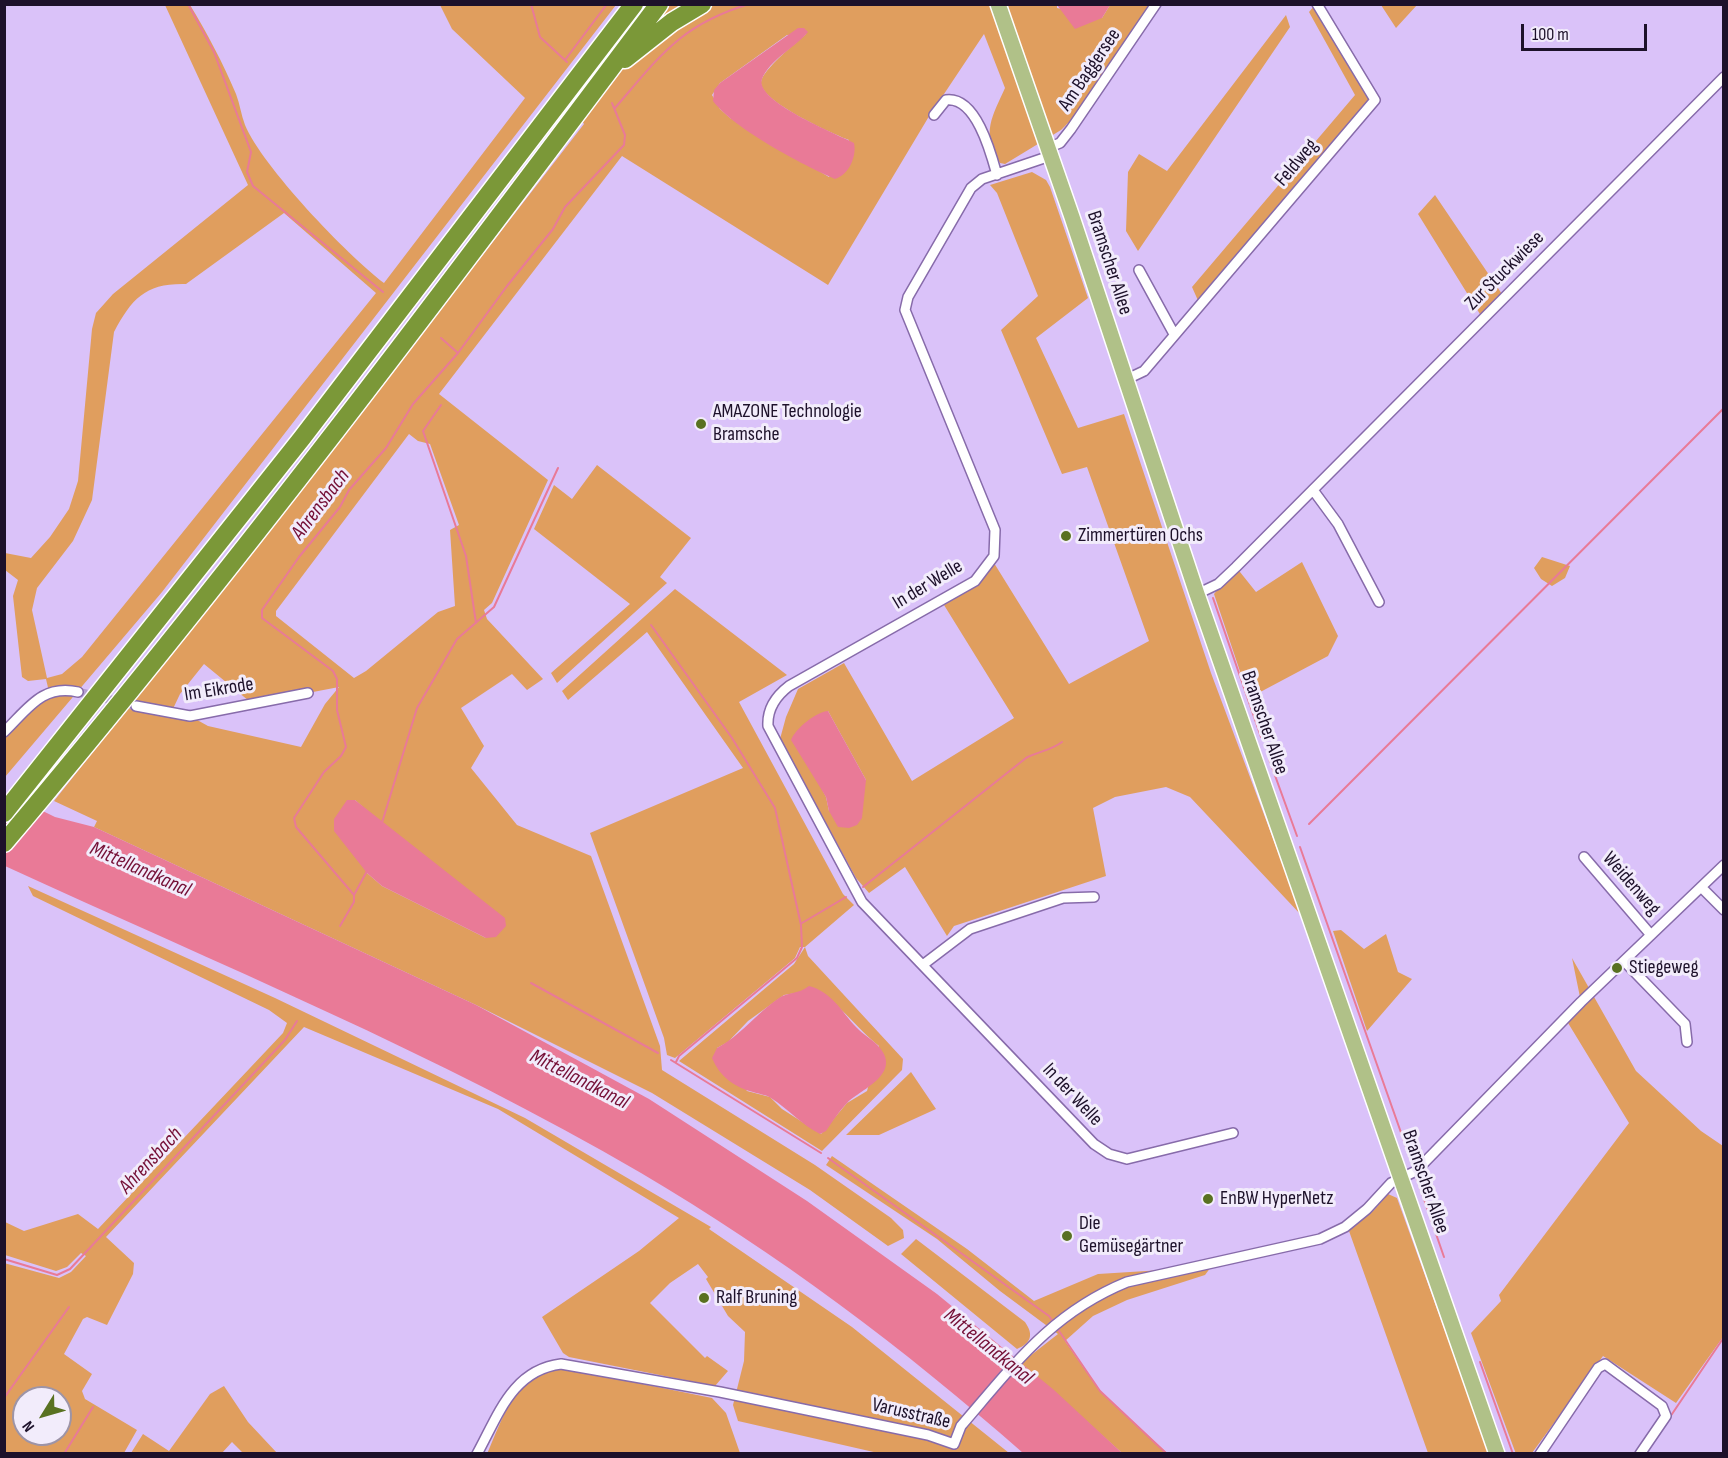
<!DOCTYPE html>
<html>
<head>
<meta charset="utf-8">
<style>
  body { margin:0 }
  #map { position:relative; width:1728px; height:1458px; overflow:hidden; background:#dac2f9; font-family:"Sofia Sans Condensed",sans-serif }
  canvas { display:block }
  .frame { position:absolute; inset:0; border:6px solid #1d112a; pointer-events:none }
  .north { position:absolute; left:12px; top:1386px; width:60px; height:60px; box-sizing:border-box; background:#f2ecfb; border:2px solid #9d94a7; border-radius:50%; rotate:233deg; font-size:16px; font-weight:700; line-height:24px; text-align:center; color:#1d112a }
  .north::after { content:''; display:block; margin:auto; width:21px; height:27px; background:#597121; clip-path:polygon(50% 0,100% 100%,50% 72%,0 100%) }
  .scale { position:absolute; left:1521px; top:24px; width:126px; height:27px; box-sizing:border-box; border:3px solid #1d112a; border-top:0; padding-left:8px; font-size:18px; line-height:21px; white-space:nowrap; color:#1d112a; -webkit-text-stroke:4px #f2ecfb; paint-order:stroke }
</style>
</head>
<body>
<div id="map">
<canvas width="1728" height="1458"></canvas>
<div class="frame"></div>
<div class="north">N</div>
<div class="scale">100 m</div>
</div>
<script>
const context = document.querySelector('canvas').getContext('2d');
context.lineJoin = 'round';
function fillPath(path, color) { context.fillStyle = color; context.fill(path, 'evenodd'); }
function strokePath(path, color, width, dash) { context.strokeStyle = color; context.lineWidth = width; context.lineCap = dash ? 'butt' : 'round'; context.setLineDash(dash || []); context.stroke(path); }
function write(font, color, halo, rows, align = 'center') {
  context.font = font + ' "Sofia Sans Condensed",sans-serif'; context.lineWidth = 6; context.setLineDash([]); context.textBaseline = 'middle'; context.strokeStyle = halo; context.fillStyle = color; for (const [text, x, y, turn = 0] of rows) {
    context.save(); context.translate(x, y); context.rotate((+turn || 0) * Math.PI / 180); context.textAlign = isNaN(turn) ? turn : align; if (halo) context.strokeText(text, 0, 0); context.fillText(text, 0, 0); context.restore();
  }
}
fillPath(new Path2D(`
  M165,5H190C207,33 223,63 236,94C240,104 241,115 245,125C262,166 347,255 384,283L525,98L452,29L440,5H616L162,592L5,777V737L49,692L46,679L28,681L22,677L13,596L18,580L5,570V553L31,558L50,537L69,509L78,481L92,329L96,313L113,294L248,185ZM284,213L376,293L82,657L62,674L47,678L32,610L37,588L73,541L92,500L114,332C132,298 146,283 186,284Z
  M663,5H1057V8L1102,18L1110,5H1156L1073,118L1061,130L1005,164L1000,163C980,134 993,115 1005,88L984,34L928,118L828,285L622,156L439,394L548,480L492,603L484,610L487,619L543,679L527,690L512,674L461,708L484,746L471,768L517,825L591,856L660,1046L662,1070L815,1165L891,1218L903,1230L904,1238L888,1246L810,1190L652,1093L476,1005L94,827L97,821L54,801L307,482L584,124L577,113ZM806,34C796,43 763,69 761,82C759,101 833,134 849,140L829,177L730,118L720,109L712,95L720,83L787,35ZM409,434L418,441L430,444L459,525L450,530L455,606L438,612L366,671L354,678L276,616V611ZM204,664L249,701L311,688L313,692L339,687L325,704L301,747L208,726L190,716L171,713L180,694ZM355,800L381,823L486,938L382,886L367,873Z
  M1315,5L1375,100L1200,305L1192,287L1355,95L1309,12Z
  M1381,5H1417L1396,28Z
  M1286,15L1290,27L1138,251L1126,231L1128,172L1139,154L1167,171Z
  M1032,172L1046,180L1050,187L1088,298L1036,338L1078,428L1124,414L1211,673L1302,916L1190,797L1166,787L1115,797L1093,808L1106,876L954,926L947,936L905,867L869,893L856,878L780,739L786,717L798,689L844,663L912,781L1014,718L944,605L979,583L994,563L1069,684L1149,641L1087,467L1062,474L1001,330L1038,296L997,193L990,185ZM828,711L866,780L829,811L826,797L816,777Z
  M1435,195L1504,297L1483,319L1418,214Z
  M597,465L691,538L660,577L667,583L557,683L551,673L630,604L534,529L554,485L572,499Z
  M1542,557L1570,566L1565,578L1552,586L1541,579L1534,568Z
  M1302,562L1338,636L1328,656L1249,698L1214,594L1236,567L1256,592Z
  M675,589L787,675L739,702L843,894L854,905L805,947L808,956L903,1059L902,1070L822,1151L679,1061L794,964L805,947H800L795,958L675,1058L667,1055L664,1038L590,833L743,768L647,632L568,700L562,691ZM809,987C829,991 860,1032 879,1046L867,1091L847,1103L821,1134L782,1109L770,1097L747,1091L717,1048L728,1042L748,1021L784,995L802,992Z
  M28,886L275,998L525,1118L711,1227L709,1229L852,1327L1009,1453H878L738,1421L733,1405L744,1361L745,1332L728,1316L706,1279L708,1277L698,1264L670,1283L650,1303L705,1358L707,1356L728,1371L715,1386L569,1357L563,1353L542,1317L639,1251L679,1218L498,1109L304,1027L106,1237L134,1263L133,1274L107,1325L87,1317L83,1319L64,1354L92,1374L82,1391L85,1399L137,1430L124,1453H5L4,1263L59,1278L71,1272L86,1256L81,1253L67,1267L56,1271L5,1255V1222L24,1231L78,1214L98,1229L283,1033L287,1023L269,1010L33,896ZM24,1398H60V1434H24Z
  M1341,930L1364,949L1386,934L1398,972L1412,979L1367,1031L1333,931Z
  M1572,958L1636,1071L1701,1131L1723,1146V1337L1676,1403L1603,1356L1532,1453L1516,1454L1471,1333L1501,1301L1499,1295L1629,1123L1565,1018L1581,1002Z
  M911,1072L936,1109L879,1135H846Z
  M832,1156L967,1249L1034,1301L1098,1274L1211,1267L1205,1275L1127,1300L1093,1316L1065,1341L1100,1391L1167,1453H1122L1021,1363L1058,1334L1000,1291L937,1239L826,1165Z
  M1388,1194L1397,1198L1489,1453H1428L1349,1231L1374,1210Z
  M916,1239L1025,1322C1034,1335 1031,1343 1017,1349L901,1254Z
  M559,1367L712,1398L726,1413L740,1453L487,1454C504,1415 513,1379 559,1367Z
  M224,1386L248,1422L277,1453H243L232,1442L222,1453H131L143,1434L169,1451L210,1394Z`), '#e09e5e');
fillPath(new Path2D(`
  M1057,5V4L1110,5L1102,18L1075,29Z
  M798,28H804L808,32C796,47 769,60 762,79C754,101 837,134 854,143C857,156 849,175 835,179C803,165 734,129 713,101L714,90L720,83Z
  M828,711L866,780L862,818L857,825L849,828L838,827L829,811L826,797L791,740C796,728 816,712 828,711Z
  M4,792L55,817L94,827L476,1005L649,1099L807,1201L937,1294L1054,1390L1122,1453H1023C905,1349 777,1253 641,1173C438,1054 218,964 5,866Z
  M347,800H355L505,918L506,926L496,937L486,938L382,886L367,873L334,831V819Z
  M809,986C832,992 841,1011 856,1027C863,1035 874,1040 880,1048C901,1074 862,1089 848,1102C839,1111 833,1121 826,1131L820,1134C802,1125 788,1109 771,1098C767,1095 759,1094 753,1092C734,1087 720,1077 712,1058L717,1048C739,1037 757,1013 779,998C788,992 799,994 809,986Z`), '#e97a97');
strokePath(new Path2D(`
  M188,4L214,52L251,152L247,172L253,186L383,292
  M531,4L540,37L567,62
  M1392,4V5
  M565,60L607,4
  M615,108C660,56 680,25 749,4
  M441,338L458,353
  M441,405L423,431L466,556L476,623
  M1213,598L1261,737
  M651,625L732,738L775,808L801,925L802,947L797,958L679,1056L676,1062
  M1269,759L1297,836
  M1309,824L1724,408
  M381,826L417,708L457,639L494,607L558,468
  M1300,847L1410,1158
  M863,887L1026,758C1039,751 1050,751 1062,742
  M354,895L367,871
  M802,923L846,897
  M340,926L354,902V895L296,827L294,818L324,772L341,756L346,747L337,710V679L333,671L262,618V610L299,557L340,507L349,490L386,448L413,404L458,353L507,286L553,229L565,207L624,145L625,135L612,103
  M531,983L658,1053
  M671,1060L821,1153
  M828,1158L1049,1316L1054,1323
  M1417,1179L1444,1257
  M4,1259L57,1275L70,1269L285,1040L297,1021
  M1057,1328L1100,1391L1167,1454
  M1480,1362L1513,1454
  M4,1398L69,1307
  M1670,1417L1724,1337
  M64,1454L93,1407`), '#e97a97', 2);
strokePath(new Path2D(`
  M78,692L136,706`), '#b49fd0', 9, [9, 4.5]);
const street = new Path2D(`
  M934,115L946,100C976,96 991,153 997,175
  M1047,148L1060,143L1071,129L1156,4
  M1050,156L982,179L971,188L908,297L905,310L995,530L994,556L975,581L789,686C776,696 767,709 768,726L862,902L1094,1144L1109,1154L1127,1159L1233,1133
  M1139,270L1174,334
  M1125,380L1144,371L1375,100L1317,4
  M1313,490L1338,524L1379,602
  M1197,594L1218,584L1236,567L1724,77
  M136,706L190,716L308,693
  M4,732C28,709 42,684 78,692
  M1584,857L1651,935
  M1701,887L1724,910
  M1624,961L1685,1024L1687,1042
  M924,964L970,929L1063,898L1094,897
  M477,1454C498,1416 512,1370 561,1364L720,1392L928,1435L954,1444L961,1426C1013,1366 1051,1313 1127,1282L1320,1239L1345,1227L1367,1209L1391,1183L1416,1171L1581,1002L1724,865
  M1540,1454L1598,1368L1605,1364L1662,1406L1666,1416L1640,1454`);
const primary = new Path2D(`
  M998,4L1072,217L1197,594L1497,1454`);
const highway = new Path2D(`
  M625,59L672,22L702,4
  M4,813L302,438L634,4
  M4,843C233,572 446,288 659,4`);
strokePath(street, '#876baa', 12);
strokePath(primary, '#fff', 18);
strokePath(highway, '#fff', 21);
strokePath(street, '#fff', 9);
strokePath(primary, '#b0c188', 15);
strokePath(highway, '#7b9838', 18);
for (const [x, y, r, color] of [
  [701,424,6,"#597121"],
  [1066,536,6,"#597121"],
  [1617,968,6,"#597121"],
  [1208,1199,6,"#597121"],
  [1067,1236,6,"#597121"],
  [704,1298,6,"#597121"]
]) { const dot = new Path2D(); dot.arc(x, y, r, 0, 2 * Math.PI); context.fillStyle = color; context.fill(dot); strokePath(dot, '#f2ecfb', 2); }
write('20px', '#1d112a', '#f2ecfb', [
  ["Am Baggersee",1090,70,-56],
  ["Feldweg",1297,163,-50],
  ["Bramscher Allee",1109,263,72],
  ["Zur Stuckwiese",1505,271,-45],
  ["In der Welle",928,585,-31],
  ["Im Eikrode",219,690,-9],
  ["Bramscher Allee",1264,723,71],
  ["Weidenweg",1631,884,49],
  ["In der Welle",1072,1095,47],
  ["Bramscher Allee",1425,1182,71],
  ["Varusstraße",911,1414,13]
]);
write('20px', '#1d112a', '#f2ecfb', [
  ["AMAZONE Technologie",713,412],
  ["Bramsche",713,435],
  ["Zimmertüren Ochs",1078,536],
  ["Stiegeweg",1629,968],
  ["EnBW HyperNetz",1220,1199],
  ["Die",1079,1224],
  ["Gemüsegärtner",1079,1247],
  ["Ralf Bruning",716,1298]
], 'left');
write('italic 21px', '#751037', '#f2ecfb', [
  ["Ahrensbach",321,505,-53],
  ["Mittellandkanal",140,870,24],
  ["Mittellandkanal",579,1080,27],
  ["Ahrensbach",151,1161,-47],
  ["Mittellandkanal",988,1347,39]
]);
</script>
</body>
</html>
